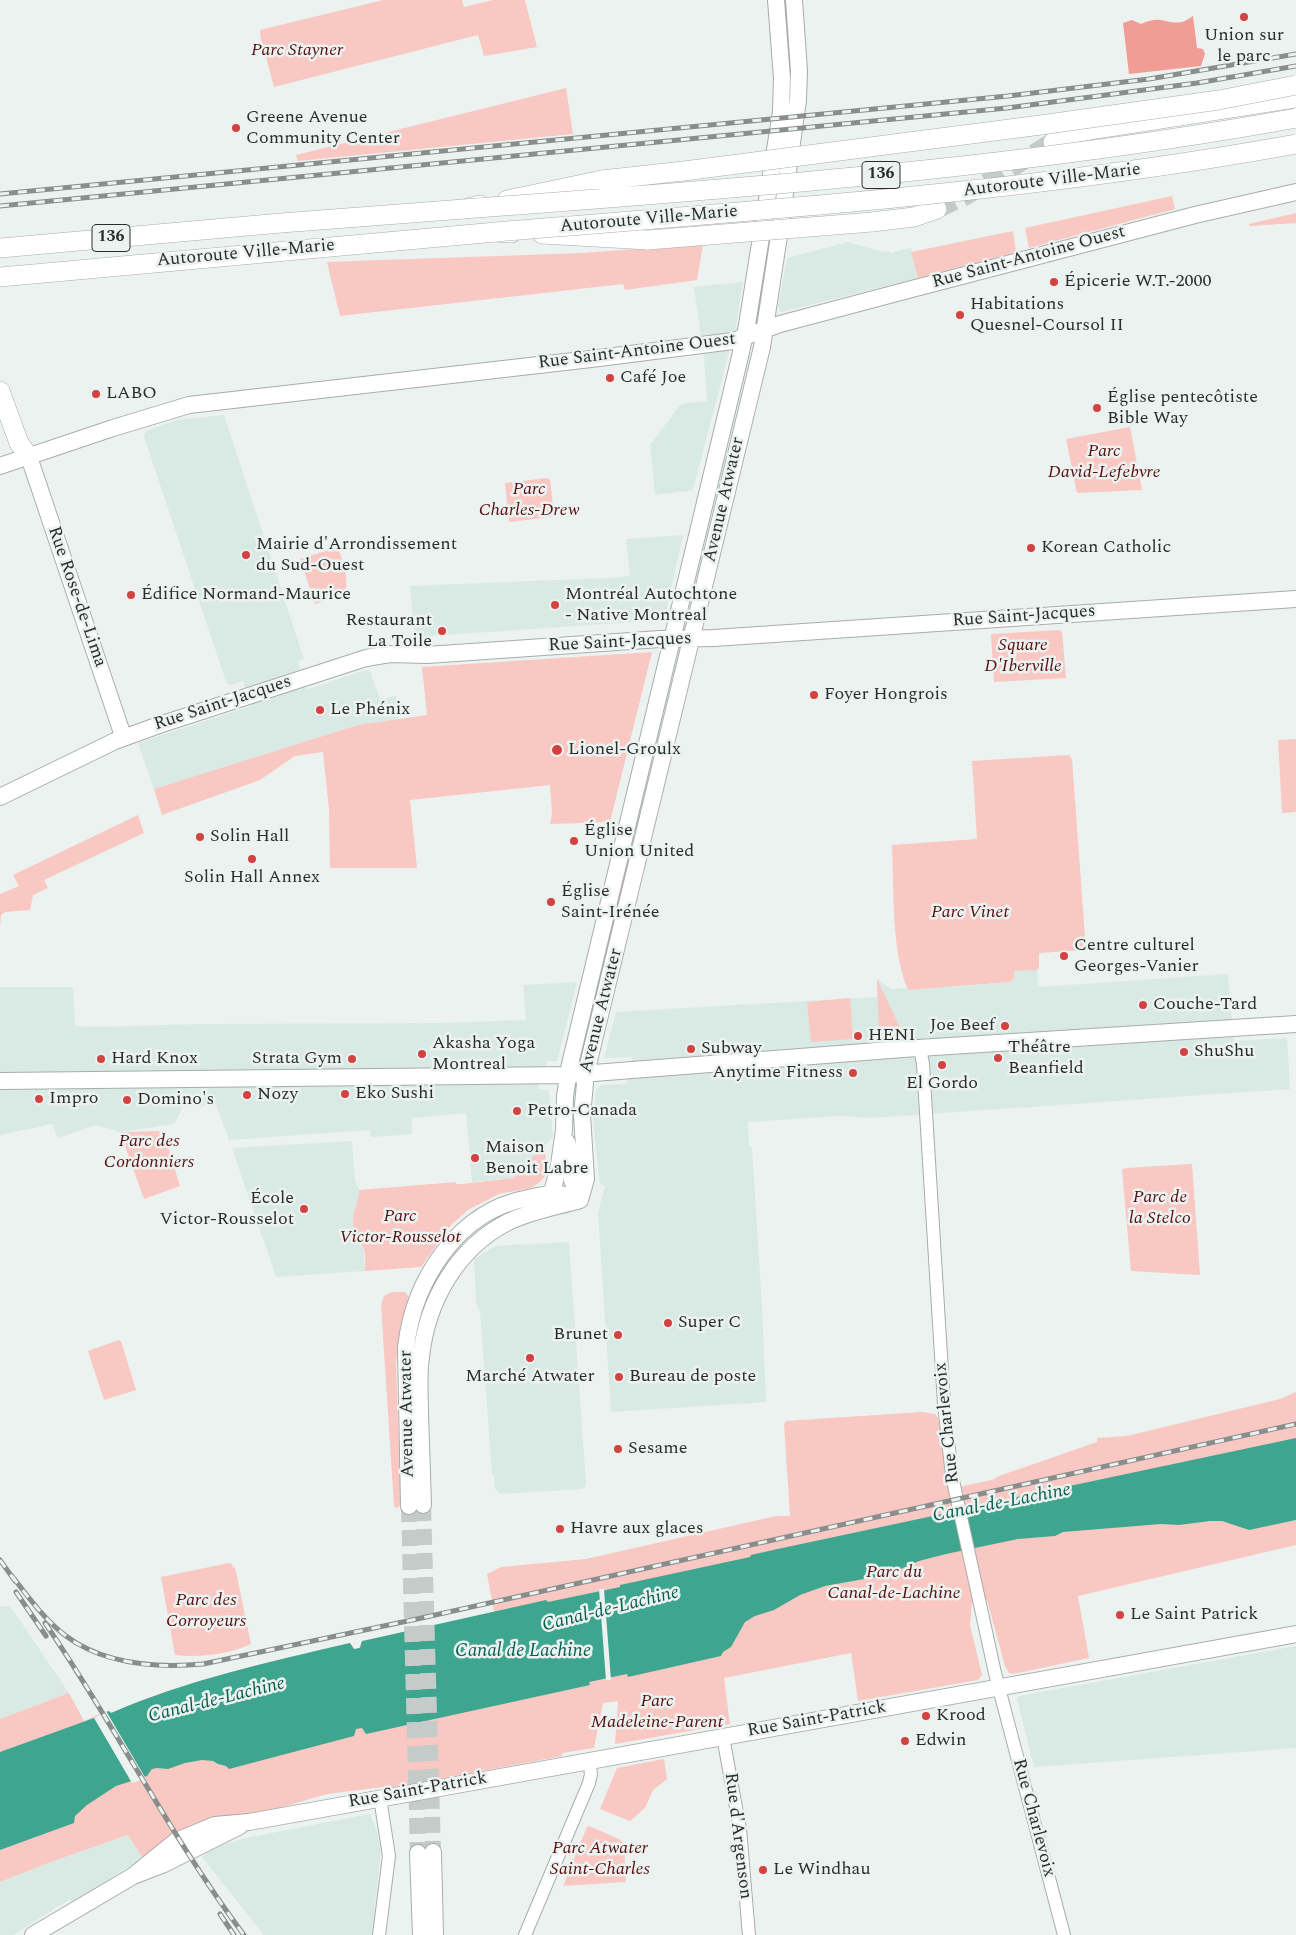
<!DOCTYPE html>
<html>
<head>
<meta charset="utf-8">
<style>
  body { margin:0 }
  canvas { display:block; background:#ebf2f0 }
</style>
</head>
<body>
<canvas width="1296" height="1935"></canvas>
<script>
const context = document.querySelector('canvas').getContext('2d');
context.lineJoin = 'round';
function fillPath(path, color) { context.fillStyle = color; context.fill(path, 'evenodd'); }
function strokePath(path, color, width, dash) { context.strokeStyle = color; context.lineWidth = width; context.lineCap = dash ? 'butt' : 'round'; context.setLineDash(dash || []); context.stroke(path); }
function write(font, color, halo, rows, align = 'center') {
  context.font = font + ' Spectral,serif'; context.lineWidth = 5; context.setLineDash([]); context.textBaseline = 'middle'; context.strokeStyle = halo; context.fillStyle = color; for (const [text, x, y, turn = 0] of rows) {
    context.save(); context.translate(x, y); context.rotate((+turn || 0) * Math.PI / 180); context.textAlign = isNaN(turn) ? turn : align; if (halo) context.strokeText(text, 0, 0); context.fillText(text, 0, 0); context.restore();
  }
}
fillPath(new Path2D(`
  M848,242L883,252L890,251L891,253L911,248L918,278L781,312L778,307L787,258Z
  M743,282L736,325L693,490L655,495L650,445L681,404L707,401L704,359L694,287Z
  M224,415L304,659L298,661L306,690L369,669L380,699L396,696L399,719L358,725L154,789L138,743L251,706L243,681L231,685L227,684L144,437L146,431L177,420Z
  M683,535L664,620L415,637L410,586L607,578L630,576L626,539Z
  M1037,970L1038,987L1228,974L1234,1041L1287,1038L1290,1089L870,1118L840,1116L748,1122L749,1146L752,1147L762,1305L766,1402L611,1412L598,1213L605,1186L600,1184L593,1121L596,1090L601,1085L626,1084L632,1057L604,1058L616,1012L877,997V979L891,989L956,987L1010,982L1014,971Z
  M577,982L557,1061H547L538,1089L549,1090L553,1137L545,1146L541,1147L514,1178L472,1182L466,1113L412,1118V1134L371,1137L370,1130L229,1140L216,1105L183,1107L174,1124L120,1132L96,1125L58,1138L52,1124L0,1135V987H73L75,1026L94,1027L201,1024L444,1023L526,1020L523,985Z
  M352,1141L355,1181L359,1190L360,1200L352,1222L356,1236L363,1247L365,1271L276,1277L232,1148Z
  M569,1242L586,1484L584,1488L580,1489L501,1494L495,1489L494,1474H492L480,1311L476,1303L474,1259L496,1246Z
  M10,1606L69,1693L0,1719V1607Z
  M1296,1646V1748L1034,1767L1017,1699L1019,1696Z
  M370,1814L377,1832L381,1849L372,1935H264L202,1857L216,1847L246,1838Z
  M129,1835L143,1858L72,1903L70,1899L13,1935H0V1882L48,1863Z`), '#d9e9e4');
fillPath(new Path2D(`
  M383,0H462L464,7L493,0H525L537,47L484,56L478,35L274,87L260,35V30Z
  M566,88L573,134L298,161L296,155Z
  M1172,196L1175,209L1029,248L1025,228Z
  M1296,213V223L1250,226L1249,224Z
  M1013,231L1016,252L918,278L911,252Z
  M703,244L697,280L625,290L623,284L340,316L327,262L582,253Z
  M1130,427L1142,490L1077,493L1066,439Z
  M547,478L550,480L554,514L551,517L509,522L505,483Z
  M338,547C342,561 351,581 344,594L315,604L300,559Z
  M1059,630L1062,632L1066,678L994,682L991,634Z
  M652,652L610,822L550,824L552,814L550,785L410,800L417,868H330L329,809L323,752L295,756L260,780L162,815L154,789L358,725L427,715L422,667Z
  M1296,739V812L1282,813L1278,740Z
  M1069,755L1072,759L1086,950L1039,953V968L1037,970L1014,971V978L1010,982L908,990C891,950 894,888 892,845L977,839L972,761Z
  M138,815L144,833L44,880L48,888L33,895L30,910L5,912L1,915L0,928V894L19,886L13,875Z
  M877,979L902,1032L898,1037L879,1039Z
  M850,998L853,1039L811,1042L807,1002Z
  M163,1131L180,1186L144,1199L120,1132Z
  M545,1146L547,1174L540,1182L531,1188L499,1194L468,1210L450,1226L421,1267L365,1271C365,1264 366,1253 363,1247C360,1239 354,1234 353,1225C351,1212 360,1202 359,1190L456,1182V1184H462L514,1178L541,1147Z
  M1192,1164L1200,1275L1131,1271L1122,1170L1126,1168Z
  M392,1292H405L409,1297L400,1328L396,1364L401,1506L396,1508L394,1506L381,1305L384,1296Z
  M119,1340L121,1341L136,1390L104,1400L88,1351Z
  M1296,1392V1545L1078,1596L1089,1658L1013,1674L1009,1673L1005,1666L987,1600L972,1602L970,1625L982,1675L978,1680L858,1701L851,1653L724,1678L730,1724L615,1744L618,1701L603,1703L594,1748L562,1753V1756L391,1788V1786L327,1794L272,1810L225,1817L143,1858L128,1835L48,1863L0,1882V1719L69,1693L84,1721L106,1711H109L111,1713C187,1680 269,1662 350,1643L354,1649L359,1648L362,1641L494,1612L487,1574L501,1567L586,1559L776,1516H790L784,1424L786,1421L922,1412L934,1414L935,1413L939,1421L949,1489L992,1480L999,1476L1097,1442V1438L1127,1436L1280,1399Z
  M229,1563L232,1564L233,1568L235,1567L251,1644C230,1654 199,1658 175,1655L161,1577Z
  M664,1759L667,1779L653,1790L645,1808L630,1821L600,1809L617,1768Z
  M589,1826L621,1840L624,1846L626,1882L563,1886L587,1827Z`), '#f9c8c3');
fillPath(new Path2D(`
  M1193,16L1197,48L1203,49L1205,54L1201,66L1129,74L1123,23L1132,20L1141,24C1162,14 1166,25 1182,22C1186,21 1189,18 1193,16Z`), '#f19d95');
fillPath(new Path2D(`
  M1296,1438V1520L1249,1530L1222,1521H1210L1179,1525L1161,1524L1063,1532L1055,1536L1018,1539L946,1554L919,1561L887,1575L825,1586L800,1595L774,1610L755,1616L745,1622L731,1647L723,1652L721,1656L628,1677L627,1674L589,1682L590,1685L366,1734L362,1728L356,1729L354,1736L229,1769L226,1766L218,1764L213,1761L202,1760L185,1763L168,1769L157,1768L152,1769L147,1776L116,1786L87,1805L75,1816L74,1823L0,1850V1752L94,1718L109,1711L111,1713C187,1680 269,1662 350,1643L354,1649L360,1648L362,1641L367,1640L546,1600L548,1602L620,1587V1585L750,1557L751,1555L773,1550L942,1514L943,1516L952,1515L951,1512L975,1509V1506Z`), '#3ea68f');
fillPath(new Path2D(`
  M599,1589H604L611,1680H606Z
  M106,1711L146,1779L132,1783L94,1718Z`), '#ebf2f0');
strokePath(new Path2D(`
  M423,1505L433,1852
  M409,1506L418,1853`), '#c4cbc9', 16, [16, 8]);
strokePath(new Path2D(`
  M937,209L967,195L1053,142`), '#c4cbc9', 19, [19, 9]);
const minor = new Path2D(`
  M920,1048L923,1064L944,1404L952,1476L995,1673L1064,1935
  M723,1737L740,1829L749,1935
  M379,1935L389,1856L380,1798
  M525,1935L589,1783L591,1774L589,1761`);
const major = new Path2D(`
  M29,457L121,730L125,737
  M0,466L113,428L189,405L591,359L733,341L780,324L908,290L1195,215L1296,192
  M0,797L115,741L159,725L366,658L390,654L427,655L660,639L714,638L1296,599
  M0,1081L568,1075L903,1049L1296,1024
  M567,1142L571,1159L572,1180L580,1200
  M552,1193L559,1165L564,1130L565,1096L570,1064L739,361L747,325L781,112L782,78L776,0
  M580,1200L586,1179L582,1115L586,1073L762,347L779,236L798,100L799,71L794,0
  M423,1505C422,1475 421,1444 420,1414C420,1395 418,1376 421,1357C427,1301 457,1248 508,1222C531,1211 556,1207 580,1200
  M409,1506L406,1347C414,1279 458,1211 528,1198C552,1193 557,1191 580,1200
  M433,1852L435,1935
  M418,1853L421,1935
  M133,1876L176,1841L215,1825L249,1822L406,1794L1296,1634
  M33,1935L133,1876L164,1864L240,1826`);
const highway = new Path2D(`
  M1053,142L1075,133L1096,129L1296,98
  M507,200L602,180
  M872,222L914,217L937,209
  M542,234L648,240
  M0,248L281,223L464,209L480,205
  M0,277L496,232L512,233
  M0,391L19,443L29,457`);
strokePath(minor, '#a7adab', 14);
strokePath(major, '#a7adab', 18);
strokePath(highway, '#a7adab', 20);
strokePath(minor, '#fff', 12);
strokePath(major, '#fff', 16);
strokePath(highway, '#fff', 19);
const rail = new Path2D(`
  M0,194L1008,96L1149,79L1296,54
  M0,206L1007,108L1197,83L1296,66
  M0,1560L15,1581
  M12,1576C28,1597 45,1620 66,1636C105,1665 157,1668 203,1664L417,1619L1296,1424
  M16,1592L46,1636
  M45,1623C115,1725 170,1836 244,1935
  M220,1914L234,1935`);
strokePath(rail, '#898e8d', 5);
strokePath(rail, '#ebf2f0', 3, [9]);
const highwayBridge = new Path2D(`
  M602,180L684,171L1041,125L1219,100L1296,85
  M464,209C742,188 1021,168 1296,118
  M496,232C764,210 1031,192 1296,144
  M648,240L872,222`);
strokePath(highwayBridge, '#a7adab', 20, []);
strokePath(highwayBridge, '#fff', 19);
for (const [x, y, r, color] of [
  [1244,17,5,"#d14241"],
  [236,128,5,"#d14241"],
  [1054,282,5,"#d14241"],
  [960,315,5,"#d14241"],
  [610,378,5,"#d14241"],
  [96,394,5,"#d14241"],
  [1097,408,5,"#d14241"],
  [1031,548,5,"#d14241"],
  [246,555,5,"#d14241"],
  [131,595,5,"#d14241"],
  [555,605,5,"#d14241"],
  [442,631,5,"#d14241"],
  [814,695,5,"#d14241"],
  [320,710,5,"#d14241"],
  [557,750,6,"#d14241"],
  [200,837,5,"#d14241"],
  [574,841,5,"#d14241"],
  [252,859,5,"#d14241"],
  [551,902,5,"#d14241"],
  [1064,956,5,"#d14241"],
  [1143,1005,5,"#d14241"],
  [1005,1026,5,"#d14241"],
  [858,1036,5,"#d14241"],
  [691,1049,5,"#d14241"],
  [1184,1052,5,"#d14241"],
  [422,1054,5,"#d14241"],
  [998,1058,5,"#d14241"],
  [101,1059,5,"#d14241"],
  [352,1059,5,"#d14241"],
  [942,1065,5,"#d14241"],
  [853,1073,5,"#d14241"],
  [345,1094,5,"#d14241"],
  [247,1095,5,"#d14241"],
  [39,1099,5,"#d14241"],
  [127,1100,5,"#d14241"],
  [517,1111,5,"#d14241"],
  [475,1158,5,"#d14241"],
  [304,1209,5,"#d14241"],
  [668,1323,5,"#d14241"],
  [618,1335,5,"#d14241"],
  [530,1358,5,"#d14241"],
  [619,1377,5,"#d14241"],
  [618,1449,5,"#d14241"],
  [560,1529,5,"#d14241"],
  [1120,1615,5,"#d14241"],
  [926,1716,5,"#d14241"],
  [905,1741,5,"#d14241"],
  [763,1870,5,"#d14241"]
]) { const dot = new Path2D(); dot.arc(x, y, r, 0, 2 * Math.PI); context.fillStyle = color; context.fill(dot); strokePath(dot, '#ebf2f0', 2); }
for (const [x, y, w] of [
  [881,175,38],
  [111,238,38]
]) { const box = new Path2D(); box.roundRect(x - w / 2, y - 13.5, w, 27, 4); context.fillStyle = '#ebf2f0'; context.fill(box); strokePath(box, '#2a2d2c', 1); }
write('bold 16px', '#2a2d2c', null, [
  ["136",881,175],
  ["136",111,238]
]);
write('18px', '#2a2d2c', '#ebf2f0', [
  ["Union sur",1244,36,"center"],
  ["le parc",1244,57,"center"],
  ["Greene Avenue",246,118],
  ["Community Center",246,139],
  ["Épicerie W.T.-2000",1064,282],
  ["Habitations",970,305],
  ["Quesnel-Coursol II",970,326],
  ["Café Joe",620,378],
  ["LABO",106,394],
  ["Église pentecôtiste",1107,398],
  ["Bible Way",1107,419],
  ["Mairie d'Arrondissement",256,545],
  ["du Sud-Ouest",256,566],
  ["Korean Catholic",1041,548],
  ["Édifice Normand-Maurice",141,595],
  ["Montréal Autochtone",565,595],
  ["- Native Montreal",565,616],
  ["Restaurant",432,621,"right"],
  ["La Toile",432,642,"right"],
  ["Foyer Hongrois",824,695],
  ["Le Phénix",330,710],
  ["Lionel-Groulx",568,750],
  ["Église",584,831],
  ["Union United",584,852],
  ["Solin Hall",210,837],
  ["Solin Hall Annex",252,878,"center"],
  ["Église",561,892],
  ["Saint-Irénée",561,913],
  ["Centre culturel",1074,946],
  ["Georges-Vanier",1074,967],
  ["Couche-Tard",1153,1005],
  ["Joe Beef",995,1026,"right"],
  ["HENI",868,1036],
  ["Akasha Yoga",432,1044],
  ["Montreal",432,1065],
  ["Théâtre",1008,1048],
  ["Beanfield",1008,1069],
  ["Subway",701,1049],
  ["ShuShu",1194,1052],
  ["Hard Knox",111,1059],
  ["Strata Gym",342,1059,"right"],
  ["Anytime Fitness",843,1073,"right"],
  ["El Gordo",942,1084,"center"],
  ["Eko Sushi",355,1094],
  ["Nozy",257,1095],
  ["Impro",49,1099],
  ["Domino's",137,1100],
  ["Petro-Canada",527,1111],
  ["Maison",485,1148],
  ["Benoit Labre",485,1169],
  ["École",294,1199,"right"],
  ["Victor-Rousselot",294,1220,"right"],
  ["Super C",678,1323],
  ["Brunet",608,1335,"right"],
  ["Marché Atwater",530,1377,"center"],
  ["Bureau de poste",629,1377],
  ["Sesame",628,1449],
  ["Havre aux glaces",570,1529],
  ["Le Saint Patrick",1130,1615],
  ["Krood",936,1716],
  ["Edwin",915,1741],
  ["Le Windhau",773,1870]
], 'left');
write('italic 18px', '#580e10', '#ebf2f0', [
  ["Parc Stayner",297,51],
  ["Parc",1104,452],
  ["David-Lefebvre",1104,473],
  ["Parc",529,490],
  ["Charles-Drew",529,511],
  ["Square",1023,646],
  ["D'Iberville",1023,667],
  ["Parc Vinet",970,913],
  ["Parc des",149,1142],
  ["Cordonniers",149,1163],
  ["Parc de",1160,1198],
  ["la Stelco",1160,1219],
  ["Parc",400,1217],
  ["Victor-Rousselot",400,1238],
  ["Parc du",894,1573],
  ["Canal-de-Lachine",894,1594],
  ["Parc des",206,1601],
  ["Corroyeurs",206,1622],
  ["Parc",657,1702],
  ["Madeleine-Parent",657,1723],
  ["Parc Atwater",600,1849],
  ["Saint-Charles",600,1870]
]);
write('18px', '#2a2d2c', '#ebf2f0', [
  ["Autoroute Ville-Marie",1052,181,-7],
  ["Autoroute Ville-Marie",649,220,-5],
  ["Autoroute Ville-Marie",246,254,-5],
  ["Rue Saint-Antoine Ouest",1029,258,-15],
  ["Rue Saint-Antoine Ouest",637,352,-7],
  ["Avenue Atwater",725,500,-77],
  ["Rue Rose-de-Lima",76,597,71],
  ["Rue Saint-Jacques",1024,617,-4],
  ["Rue Saint-Jacques",620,643,-3],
  ["Rue Saint-Jacques",223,704,-18],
  ["Avenue Atwater",602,1011,-76],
  ["Avenue Atwater",408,1414,-91],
  ["Rue Charlevoix",948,1423,-96],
  ["Rue Saint-Patrick",817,1720,-10],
  ["Rue Saint-Patrick",418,1791,-10],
  ["Rue Charlevoix",1033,1818,75],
  ["Rue d'Argenson",737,1836,83]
]);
write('italic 19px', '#065e4e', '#ebf2f0', [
  ["Canal-de-Lachine",1002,1504,-11],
  ["Canal-de-Lachine",611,1610,-14],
  ["Canal de Lachine",523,1652],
  ["Canal-de-Lachine",217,1701,-14]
]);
</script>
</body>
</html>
